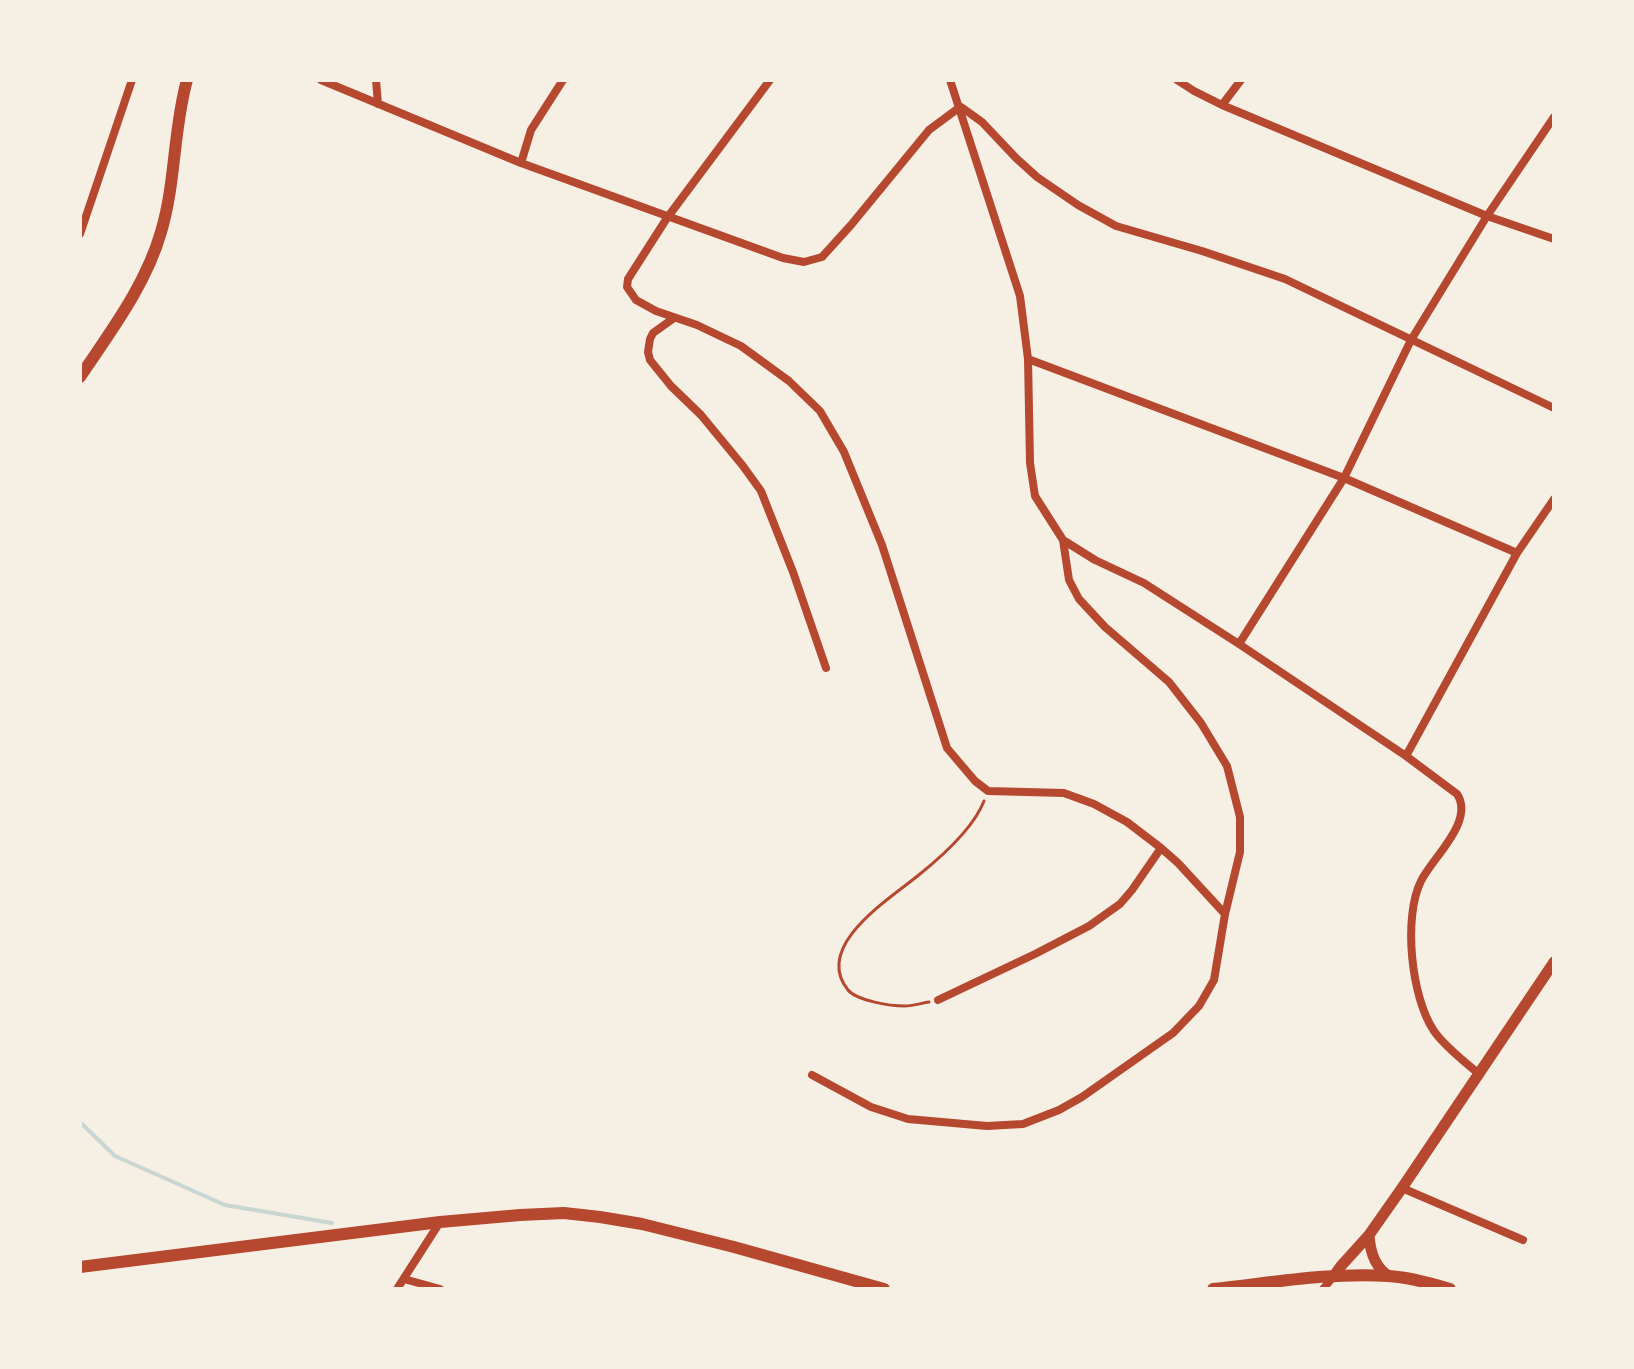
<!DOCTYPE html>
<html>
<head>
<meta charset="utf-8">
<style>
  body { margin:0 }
  #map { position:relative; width:1634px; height:1369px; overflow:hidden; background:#f6efe4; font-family:"Exo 2",sans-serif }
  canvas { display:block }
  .frame { position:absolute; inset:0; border:82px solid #f6efe4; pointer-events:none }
</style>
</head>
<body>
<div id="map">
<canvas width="1634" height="1369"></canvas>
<div class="frame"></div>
</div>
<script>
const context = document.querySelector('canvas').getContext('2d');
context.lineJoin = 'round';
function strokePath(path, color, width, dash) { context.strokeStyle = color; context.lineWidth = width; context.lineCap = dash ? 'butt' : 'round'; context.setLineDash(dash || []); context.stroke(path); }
strokePath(new Path2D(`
  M80,1122L115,1156L225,1205L332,1223
  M1551,1289L1554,1288`), '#c9d6d2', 4);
strokePath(new Path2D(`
  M929,1002C922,1003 913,1006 905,1006C891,1006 857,1001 848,990C812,946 891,898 920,874C941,857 974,827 984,801`), '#b5482f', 3);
strokePath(new Path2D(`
  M321,80L521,163L783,258L804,262L822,257L851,225L929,130L960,107
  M376,80L378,104
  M770,80L667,218L628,279L627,287L636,300L656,311L697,325L741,346L789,381L820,411L844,452L882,545L947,748L975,781L988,791L1064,793L1094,804L1127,822L1161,848L1178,863L1225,914
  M950,80L1020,296L1028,359L1030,463L1035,496L1063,540L1095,560L1144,583L1239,644L1406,756L1457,794C1475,821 1433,857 1421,881C1403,917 1411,997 1434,1031C1445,1047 1464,1061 1479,1074
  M1177,80L1194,91L1222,105L1487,216L1554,239
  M1222,105L1241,80
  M961,107L982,122L1016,158L1037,177L1078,205L1116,226L1202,251L1285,279L1554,408
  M521,163L531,130L563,80
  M80,234L132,80
  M674,318L653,333L650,339L648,352L650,360L671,386L701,415L743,466L761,491L793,572L826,668
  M1028,359L1344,478L1517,553
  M1239,644L1344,478L1411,340L1487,216L1554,117
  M1406,756L1517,553L1554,499
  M938,1000L1035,954L1089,926L1120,904L1132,890L1161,848
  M812,1075L871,1107L908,1119L987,1126L1023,1124L1059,1110L1082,1097L1173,1033L1199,1006L1214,980L1225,914L1240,852V817L1227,766L1201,723L1169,682L1105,627L1079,599L1069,580L1063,540
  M1402,1188L1523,1240
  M404,1279L440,1289
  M397,1289L440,1222
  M1323,1289L1334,1276`), '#b5482f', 8);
strokePath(new Path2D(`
  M1369,1235C1370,1251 1374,1267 1389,1276
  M1334,1276L1341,1266L1369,1235L1402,1188L1554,962`), '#b5482f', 11);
strokePath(new Path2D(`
  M80,377C110,332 146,285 161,232C176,182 173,130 187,80
  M80,1267L440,1222L520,1215L564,1213L600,1217L642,1224L734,1247L884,1289
  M1213,1289C1271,1283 1330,1272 1388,1276C1409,1277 1430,1283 1450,1289`), '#b5482f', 12);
</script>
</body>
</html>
